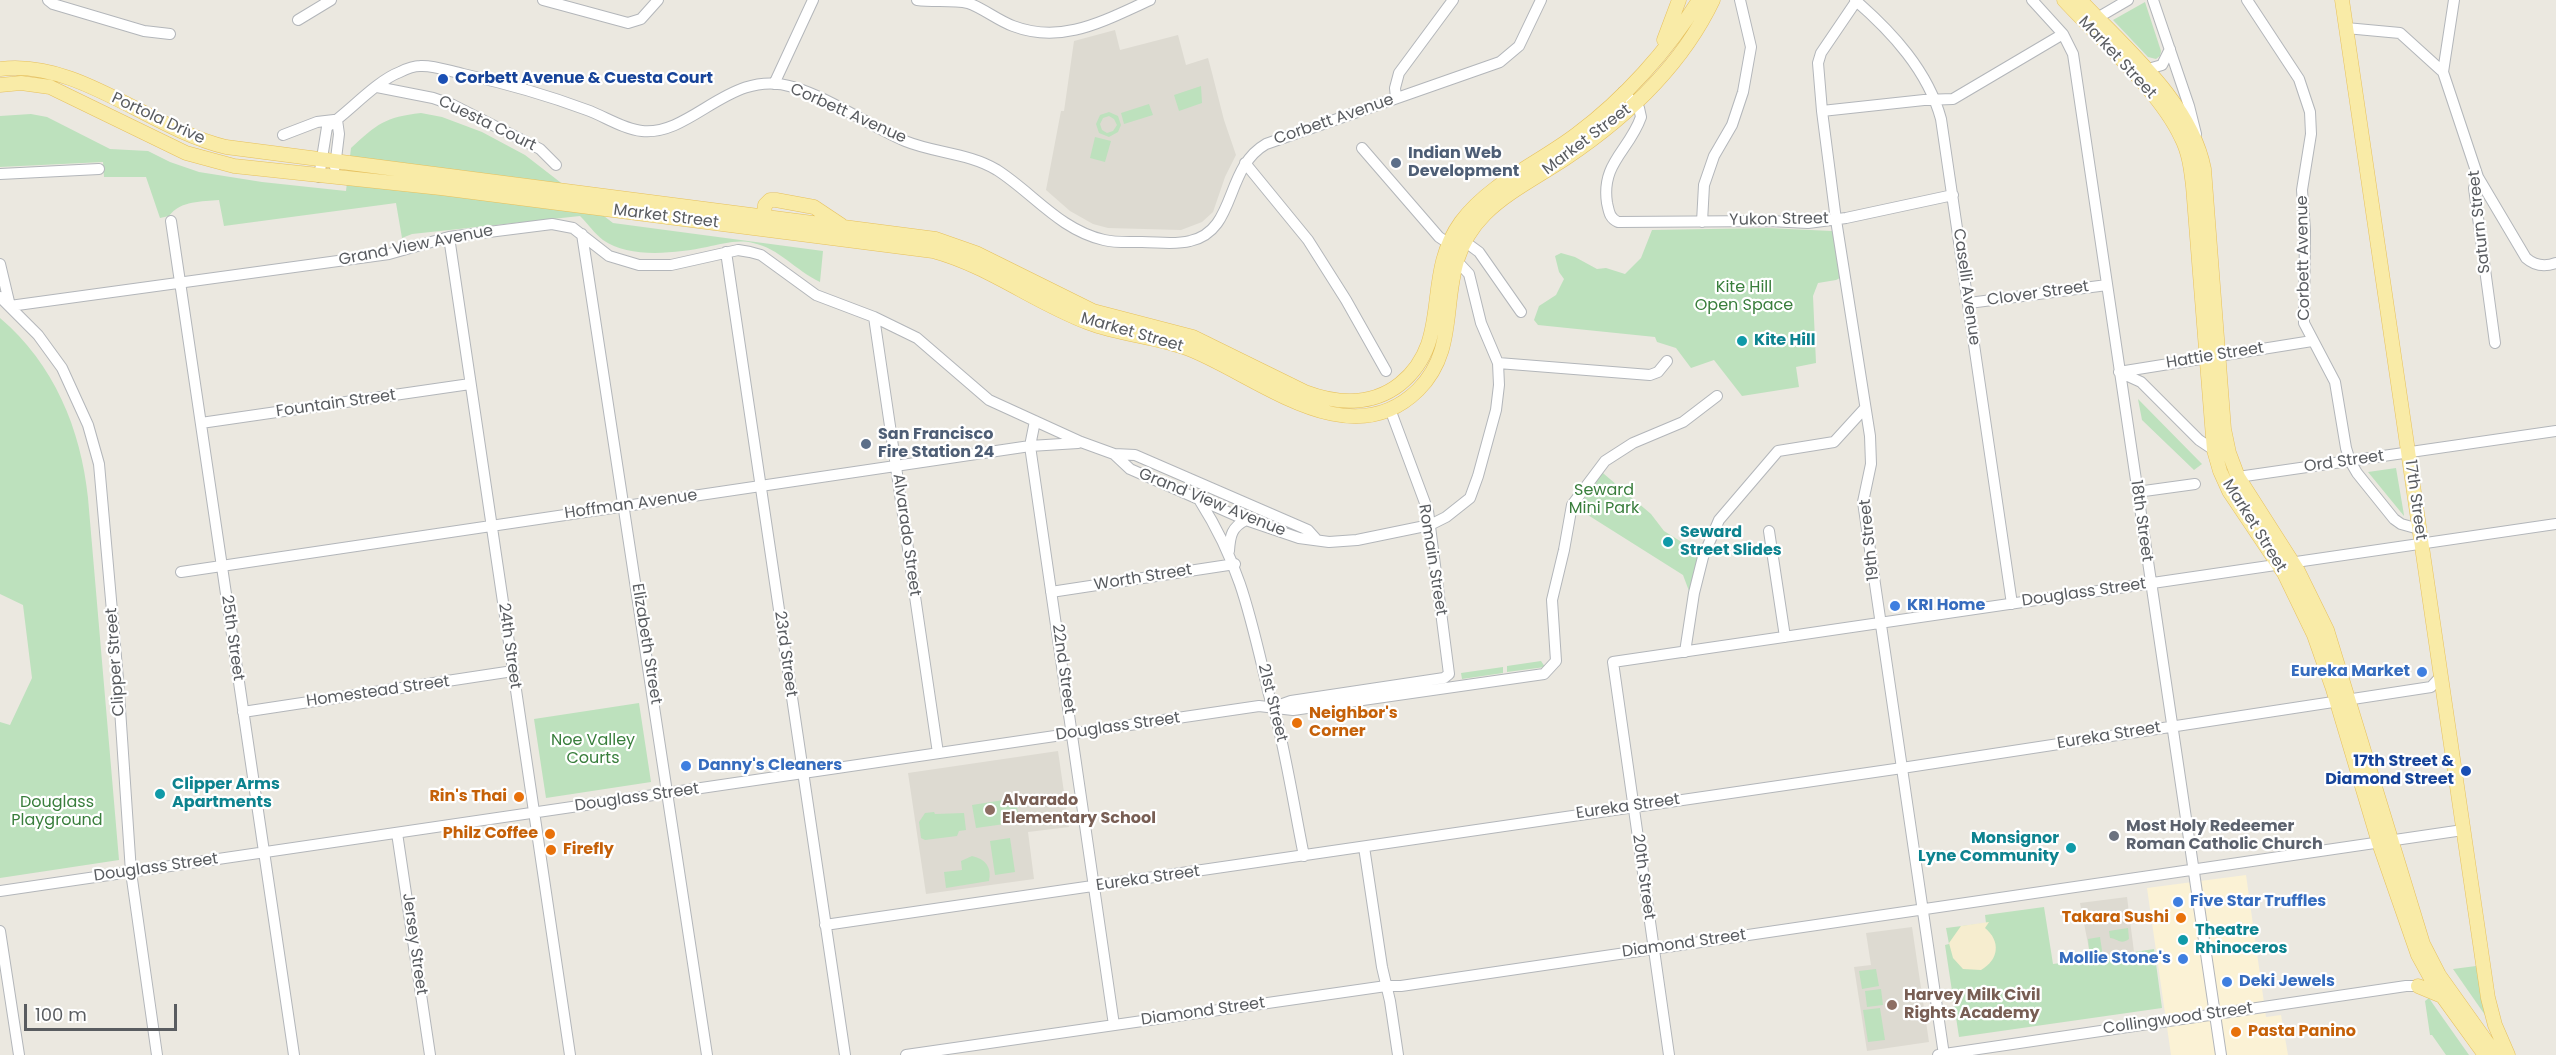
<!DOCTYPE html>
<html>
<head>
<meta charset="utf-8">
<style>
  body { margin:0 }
  #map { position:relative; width:2556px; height:1055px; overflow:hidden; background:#ebe8e0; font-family:Poppins,sans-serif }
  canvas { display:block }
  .scale { position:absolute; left:24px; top:1004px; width:153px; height:27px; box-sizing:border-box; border:3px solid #595c60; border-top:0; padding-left:8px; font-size:18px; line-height:21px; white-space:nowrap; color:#595c60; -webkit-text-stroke:4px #fff; paint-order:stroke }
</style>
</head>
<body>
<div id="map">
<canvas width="2556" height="1055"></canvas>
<div class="scale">100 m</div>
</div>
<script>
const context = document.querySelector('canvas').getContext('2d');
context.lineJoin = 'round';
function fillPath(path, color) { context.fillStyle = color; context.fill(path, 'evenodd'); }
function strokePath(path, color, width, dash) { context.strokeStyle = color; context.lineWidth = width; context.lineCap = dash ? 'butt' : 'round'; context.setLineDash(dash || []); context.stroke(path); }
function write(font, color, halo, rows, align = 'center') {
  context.font = font + ' Poppins,sans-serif'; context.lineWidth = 4.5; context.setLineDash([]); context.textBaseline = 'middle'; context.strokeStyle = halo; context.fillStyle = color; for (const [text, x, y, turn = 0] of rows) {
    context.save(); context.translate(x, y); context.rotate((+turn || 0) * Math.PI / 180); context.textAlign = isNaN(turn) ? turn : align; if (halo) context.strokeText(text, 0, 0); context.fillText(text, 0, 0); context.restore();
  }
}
fillPath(new Path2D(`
  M2246,875L2266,1017L2281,1015L2288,1055H2171L2147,888Z`), '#fbf2d5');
fillPath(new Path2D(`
  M1115,30L1120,50L1178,35L1186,65L1208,58L1211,69L1224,120L1236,155L1225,177L1213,212L1202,222L1181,230L1108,228L1093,224L1070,211L1046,190L1061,111H1064L1074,41Z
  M1058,751L1069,827L1028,832L1034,879L926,894L908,773Z
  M2127,897L2134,952L2091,959L2080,903Z
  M1912,927L1929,1042L1867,1051L1854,967L1871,965L1866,933Z`), '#dddad1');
fillPath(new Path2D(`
  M2145,2L2161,51L2160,56L2156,59L2148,57L2113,20Z
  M1201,86L1202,103L1179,111L1174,95Z
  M1149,104L1153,115L1124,124L1121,113Z
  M1109,112L1118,116L1121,125L1118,132L1109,137L1099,133L1096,124L1100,115ZM1109,116L1114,119L1117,125L1113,131L1107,133L1102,130L1100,124L1103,118Z
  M421,113L442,117L482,132L525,155L613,223L823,251L820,282C796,271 779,248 753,243C738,239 721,244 707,247C677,253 629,259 603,240C595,234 588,224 580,216L412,234L402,238L396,203L224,226L219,200C202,202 181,200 169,216L160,218L146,177H104L103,162L0,167V116L31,114L47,117L110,149L148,151L170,162L199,172L262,182L346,191L351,148C377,124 385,117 421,113Z
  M1095,137L1111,141L1105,162L1090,158Z
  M1768,228L1832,231L1835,235L1842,277L1836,280L1818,283L1813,296L1816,363L1796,367L1799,387L1742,396L1714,360L1691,368L1676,348L1657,342L1655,337L1538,325L1534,320L1539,306L1556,295L1564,279L1559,272L1555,256L1561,253L1575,257L1597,269L1606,268L1625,274L1641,258L1652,230Z
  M0,318C54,364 81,429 88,498L119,860L0,878V722L10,725L32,678L23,605L0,594Z
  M2138,399L2202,464L2194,470L2142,420Z
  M1597,468L1651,514L1664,531L1704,556L1689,591L1683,575L1572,505Z
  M2396,468L2404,515V516L2368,472Z
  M1541,661L1545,667L1507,672V666Z
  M1503,667V673L1462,679L1461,673Z
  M639,703L651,782L546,798L534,719Z
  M1016,798L1019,822L976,828L972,805Z
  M934,812L935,814L964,813L966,830L959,831L957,836L925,840L921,838L919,822L925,813Z
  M1010,838L1015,872L995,875L990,841Z
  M972,856C986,859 992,868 989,881L946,888L944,872L962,870L961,861Z
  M2044,907L2053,964L2090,959L2088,939L2100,937L2103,957L2154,949L2162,1008L1959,1037L1945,945L1949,944L1946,928L1986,923L1985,915Z
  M2128,928L2129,939C2121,945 2118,939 2110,938L2109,931Z
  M2476,966L2480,969L2485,1015L2453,969Z
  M1876,969L1879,986L1862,989L1859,971Z
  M1881,989L1883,1005L1867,1007L1865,991Z
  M2429,998L2433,1004L2469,1055H2446L2432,1035H2430L2425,1001Z
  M1880,1008L1885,1040L1868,1042L1863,1010Z`), '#bde1bd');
fillPath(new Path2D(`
  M1989,922L1985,928C2001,941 1999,960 1981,970L1963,969L1953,958L1949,943L1961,926Z`), '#f6edcf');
const minor = new Path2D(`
  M48,0L53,4L144,31L170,34
  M543,0L628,23L641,19L658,0
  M917,0C933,2 952,0 968,3C983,8 997,20 1013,26C1063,45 1105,20 1150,0
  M1855,0C1892,32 1928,71 1941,119L2012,604
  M1857,0L1821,53L1818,63L1822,111L1836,220L1870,436L1871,464L1863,502L1944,1055
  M2032,0L2063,34L2073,54L2221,1055
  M2153,0L2189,106L2196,134
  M2247,0L2299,79L2310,112L2311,134L2302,190L2305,230L2304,323L2335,382L2346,448L2350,461L2357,473L2394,519L2401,524L2419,529
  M2454,0L2443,72L2478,177L2474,188L2495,343
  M298,20L331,0
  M2092,21L2128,0
  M2346,28L2400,33L2443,72
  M2145,70L2162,65L2170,49
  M774,84L813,0
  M377,87L433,98L453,105L540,149L556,165
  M1623,92L1639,108L1641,117C1629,151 1601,163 1607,203C1609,211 1609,218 1618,222L1770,221L1808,223L1846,218L1953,195
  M1396,98L1395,88L1399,73L1453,0
  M1822,111L1924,100L1953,99L2063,34
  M283,135L317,122L334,120
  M1362,148L1439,237L1448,243
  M1245,163L1308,240L1346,300L1386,371
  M335,167L339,134L337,120
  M0,174L99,169
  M319,177L327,127C349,112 376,81 400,72C406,69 413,66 420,66C434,65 449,71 463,74C504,83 547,95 587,110C604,116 623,129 642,131C693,136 730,67 793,87C830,98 868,125 905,141C934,153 969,153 997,170C1033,193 1060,230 1104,240C1116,243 1129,242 1142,242C1158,242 1175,245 1190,241C1237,231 1224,168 1266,144L1500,62L1519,46L1541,0
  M2478,177L2526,258C2535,266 2545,267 2556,263
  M171,221L294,1055
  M1702,222L1704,185L1714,156L1732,125L1743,92L1751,47L1740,0
  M582,234L707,1055
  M449,237L570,1055
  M1464,241L1479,252L1521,312
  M726,252L845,1055
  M0,264L10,306
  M0,297L38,335L62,368L88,425L99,464L118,679L131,872L157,1055
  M1969,303L2107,285
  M10,306L389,254L449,237L552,224L573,228L609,256L639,265H671L738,250L750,252L761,255L816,295L874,317L917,338L989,400L1081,442L1114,454L1135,455L1308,530L1317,540
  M874,317L938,753
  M1498,363L1650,375L1658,372L1667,361
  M2119,372L2312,341
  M2119,372L2141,382L2199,440L2214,450
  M1035,421L1030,446L1114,1025
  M201,423L470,384
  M1114,454L1130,469L1246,520L1299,538L1329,542L1357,540L1430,525L1446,517L1470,498L1478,476L1496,410L1499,385L1498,363L1481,323L1469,274L1456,260
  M2238,477L2556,431
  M2137,492L2195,484
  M1200,501C1240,564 1250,615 1267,686C1269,698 1274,709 1277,721C1288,766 1295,812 1304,856
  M1769,531L1785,637
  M1229,551C1230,535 1232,527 1246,520
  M181,572L1030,446L1078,443
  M1051,592L1235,564
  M1685,652L1694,593L1703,557L1719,520L1778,451L1834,442L1865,408
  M1277,706L1291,701L1444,678L1449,674L1428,511L1390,409
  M243,712L513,671
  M397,833L430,1055
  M1364,847L1382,967L1390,1001L1398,1055
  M0,891L1259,706L1293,710L1544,674L1556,661L1552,600L1564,550L1572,505L1605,461L1633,443L1683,422L1717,396
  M825,925L1902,768L2431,687L2441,676
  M0,931L19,1055
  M906,1055L1386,986H1401L2463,830
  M1669,1055L1613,662L2556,524
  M1938,1055L2406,986H2418`);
const major = new Path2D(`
  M2064,0C2099,38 2160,91 2181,137C2189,152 2191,169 2193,186L2214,450L2220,471L2229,491L2284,573L2314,635L2333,689L2379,843L2418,955L2435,986L2485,1055
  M2080,0C2125,48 2191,102 2204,169L2224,429L2229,453L2238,477L2298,571L2327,630L2423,944L2439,975L2496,1055
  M2342,0L2488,998L2495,1025L2508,1055
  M1664,40L1679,0
  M0,69C79,59 150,129 226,147L936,239L976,253L1093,311L1193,337L1305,392C1337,404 1372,406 1400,384C1454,340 1421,277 1461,222C1490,183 1539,163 1577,134C1624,99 1668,50 1699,0
  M0,85L21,83L50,87L186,153L234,166L441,188L933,251C989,266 1035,303 1089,323C1121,335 1157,337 1189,349C1258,376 1349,458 1418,390C1469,339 1428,271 1485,214C1507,192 1539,176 1566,158C1627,117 1681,67 1713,0
  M763,224L765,205L770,200H776L814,207L841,225
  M2418,986L2442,996`);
strokePath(minor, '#b3b6ba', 12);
strokePath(major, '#e6c05d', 15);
strokePath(minor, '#fff', 10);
strokePath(major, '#f9eba7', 14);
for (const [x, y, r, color] of [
  [443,79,6,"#1a4fb4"],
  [1396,163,6,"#5c6f8a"],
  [1742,341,6,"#0f9aa8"],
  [866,444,6,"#5c6f8a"],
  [1668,542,6,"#0f9aa8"],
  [1895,606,6,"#3f7fe0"],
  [2422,672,6,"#3f7fe0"],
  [1297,723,6,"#e8710a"],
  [686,766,6,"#3f7fe0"],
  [2466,771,6,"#1a4fb4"],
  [160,794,6,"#0f9aa8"],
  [519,797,6,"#e8710a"],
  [990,810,6,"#8d6e63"],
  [550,834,6,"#e8710a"],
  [2114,836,6,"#6b7280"],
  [2071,848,6,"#0f9aa8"],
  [551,850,6,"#e8710a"],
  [2178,902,6,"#3f7fe0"],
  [2181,918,6,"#e8710a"],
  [2183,940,6,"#0f9aa8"],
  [2183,959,6,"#3f7fe0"],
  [2227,982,6,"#3f7fe0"],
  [1892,1005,6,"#8d6e63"],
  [2236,1032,6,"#e8710a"]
]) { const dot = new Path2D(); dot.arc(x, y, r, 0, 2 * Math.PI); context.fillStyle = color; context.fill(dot); strokePath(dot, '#fff', 2); }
write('16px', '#595c60', '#fff', [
  ["Market Street",2117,58,47],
  ["Corbett Avenue",848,114,24],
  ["Portola Drive",158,119,25],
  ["Corbett Avenue",1334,120,-19],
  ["Cuesta Court",487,124,26],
  ["Market Street",1587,140,-37],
  ["Market Street",666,217,7],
  ["Yukon Street",1779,220,-1],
  ["Saturn Street",2480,222,-96],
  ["Grand View Avenue",416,246,-11],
  ["Corbett Avenue",2304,258,-91],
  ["Caselli Avenue",1966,287,82],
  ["Clover Street",2038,294,-8],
  ["Market Street",1132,333,16],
  ["Hattie Street",2215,356,-9],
  ["Fountain Street",336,404,-8],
  ["Ord Street",2344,462,-8],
  ["17th Street",2415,500,82],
  ["Grand View Avenue",1212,503,22],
  ["Hoffman Avenue",631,505,-8],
  ["18th Street",2141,521,82],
  ["Market Street",2254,526,58],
  ["Alvarado Street",906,535,82],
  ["19th Street",1870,540,-96],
  ["Romain Street",1432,560,81],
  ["Worth Street",1143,578,-9],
  ["Douglass Street",2084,593,-8],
  ["25th Street",232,638,82],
  ["Elizabeth Street",646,644,81],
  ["24th Street",509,646,82],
  ["23rd Street",785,654,82],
  ["Clipper Street",116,662,-94],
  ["22nd Street",1063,669,82],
  ["Homestead Street",378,692,-8],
  ["21st Street",1272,703,76],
  ["Douglass Street",1118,727,-8],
  ["Eureka Street",2109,736,-9],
  ["Douglass Street",637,798,-8],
  ["Eureka Street",1628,807,-8],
  ["Douglass Street",156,868,-8],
  ["20th Street",1643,877,82],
  ["Eureka Street",1148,879,-8],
  ["Jersey Street",414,944,82],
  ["Diamond Street",1684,944,-8],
  ["Diamond Street",1203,1012,-8],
  ["Collingwood Street",2178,1019,-8]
]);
write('bold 16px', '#164399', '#fff', [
  ["Corbett Avenue & Cuesta Court",455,79],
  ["17th Street &",2454,762,"right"],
  ["Diamond Street",2454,780,"right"]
], 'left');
write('bold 16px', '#4e5e75', '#fff', [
  ["Indian Web",1408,154],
  ["Development",1408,172],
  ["San Francisco",878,435],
  ["Fire Station 24",878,453]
], 'left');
write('16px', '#397e3c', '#fff', [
  ["Kite Hill",1744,288],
  ["Open Space",1744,306],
  ["Seward",1604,491],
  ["Mini Park",1604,509],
  ["Noe Valley",593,741],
  ["Courts",593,759],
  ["Douglass",57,803],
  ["Playground",57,821]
]);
write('bold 16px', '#0d838f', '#fff', [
  ["Kite Hill",1754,341],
  ["Seward",1680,533],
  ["Street Slides",1680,551],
  ["Clipper Arms",172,785],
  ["Apartments",172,803],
  ["Monsignor",2059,839,"right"],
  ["Lyne Community",2059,857,"right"],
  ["Theatre",2195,931],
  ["Rhinoceros",2195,949]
], 'left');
write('bold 16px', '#366cbe', '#fff', [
  ["KRI Home",1907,606],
  ["Eureka Market",2410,672,"right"],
  ["Danny's Cleaners",698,766],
  ["Five Star Truffles",2190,902],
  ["Mollie Stone's",2171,959,"right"],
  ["Deki Jewels",2239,982]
], 'left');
write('bold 16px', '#c56008', '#fff', [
  ["Neighbor's",1309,714],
  ["Corner",1309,732],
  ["Rin's Thai",507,797,"right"],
  ["Philz Coffee",538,834,"right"],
  ["Firefly",563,850],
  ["Takara Sushi",2169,918,"right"],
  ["Pasta Panino",2248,1032]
], 'left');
write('bold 16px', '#785e54', '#fff', [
  ["Alvarado",1002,801],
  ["Elementary School",1002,819],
  ["Harvey Milk Civil",1904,996],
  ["Rights Academy",1904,1014]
], 'left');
write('bold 16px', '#5b616d', '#fff', [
  ["Most Holy Redeemer",2126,827],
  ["Roman Catholic Church",2126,845]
], 'left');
</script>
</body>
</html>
